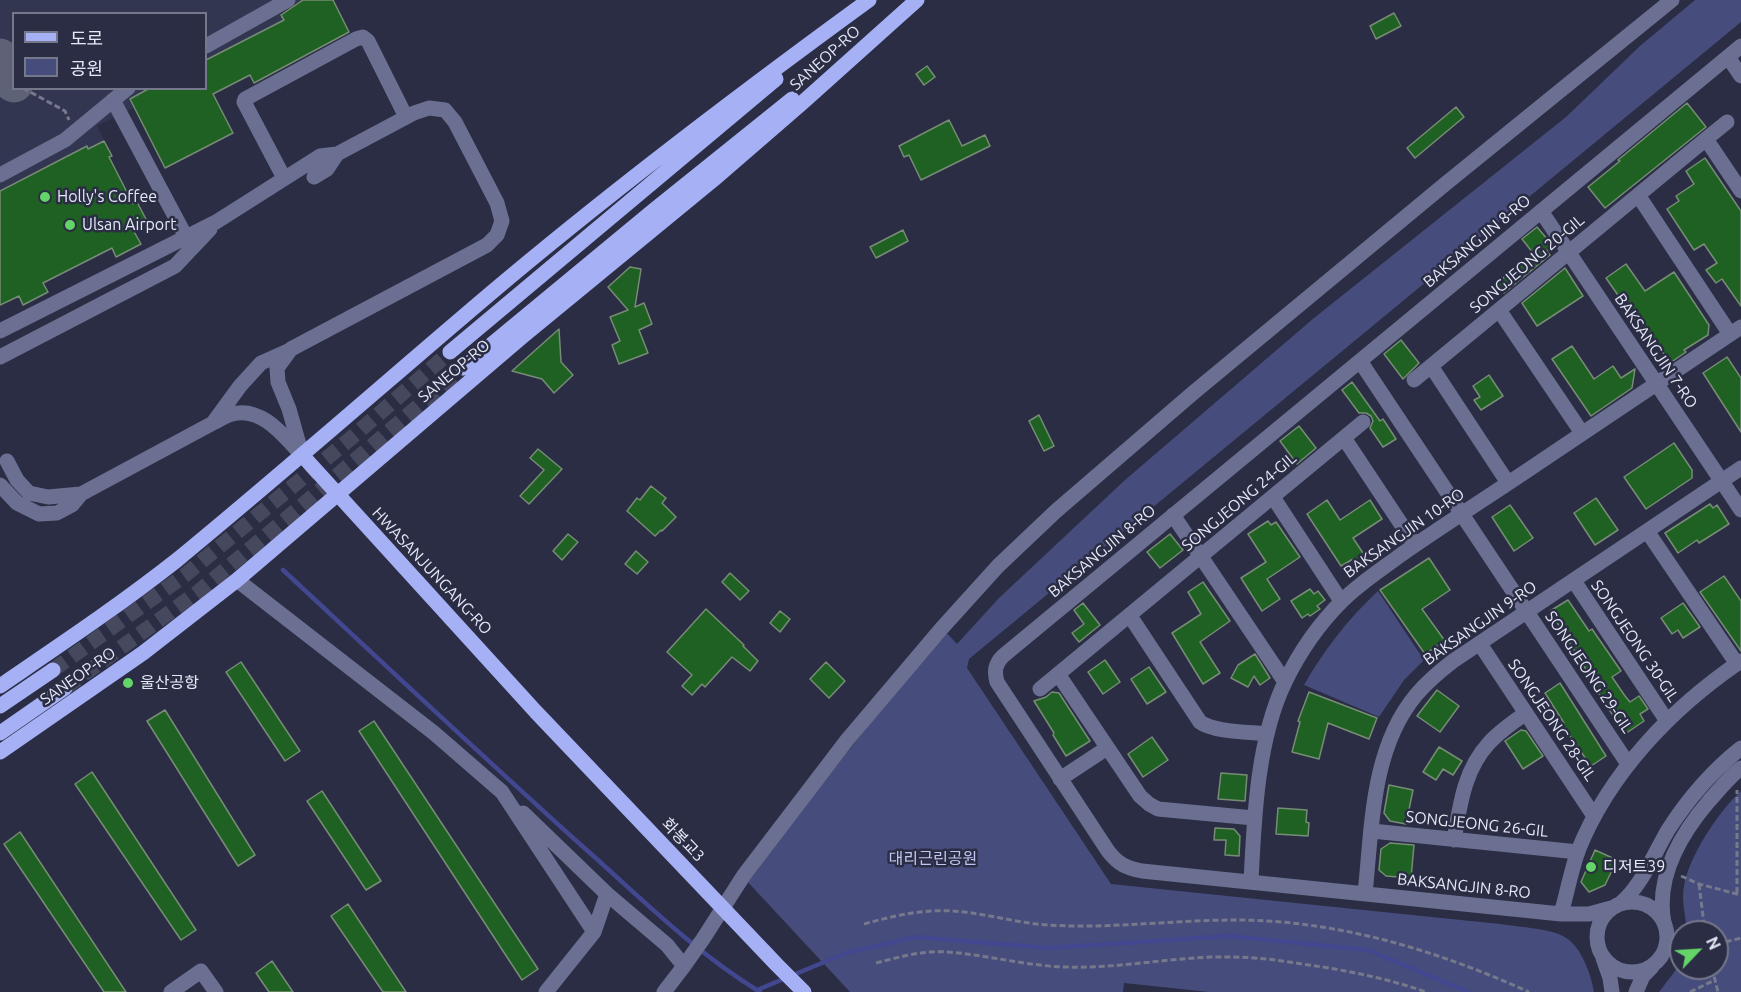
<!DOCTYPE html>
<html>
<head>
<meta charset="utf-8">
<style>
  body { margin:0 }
  #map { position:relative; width:1741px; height:992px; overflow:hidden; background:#2a2d43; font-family:Ubuntu,"Noto Sans KR",sans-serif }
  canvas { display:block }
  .legend { position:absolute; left:12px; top:12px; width:195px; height:78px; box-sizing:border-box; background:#2a2d43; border:2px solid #75788b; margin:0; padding:8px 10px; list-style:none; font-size:18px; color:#e5e8f7 }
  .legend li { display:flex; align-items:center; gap:12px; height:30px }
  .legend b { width:30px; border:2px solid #75788b }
  .north { position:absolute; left:1669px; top:920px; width:60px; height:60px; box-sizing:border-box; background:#2a2d43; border:2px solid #75788b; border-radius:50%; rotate:65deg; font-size:16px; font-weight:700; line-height:24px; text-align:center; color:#e5e8f7 }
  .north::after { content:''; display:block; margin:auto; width:21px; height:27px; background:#64d468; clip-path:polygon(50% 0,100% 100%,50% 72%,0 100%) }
</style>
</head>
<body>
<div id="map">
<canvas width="1741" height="992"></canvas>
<ul class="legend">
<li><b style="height:8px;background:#a6b0f5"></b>도로</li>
<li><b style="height:16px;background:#464c7b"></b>공원</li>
</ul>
<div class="north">N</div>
</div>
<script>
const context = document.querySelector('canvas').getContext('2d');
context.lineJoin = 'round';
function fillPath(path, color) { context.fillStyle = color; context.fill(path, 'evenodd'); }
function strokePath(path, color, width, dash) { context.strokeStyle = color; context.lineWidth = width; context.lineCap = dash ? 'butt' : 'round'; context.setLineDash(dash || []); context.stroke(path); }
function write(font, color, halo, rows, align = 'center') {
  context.font = font + ' Ubuntu,"Noto Sans KR",sans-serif'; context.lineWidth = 5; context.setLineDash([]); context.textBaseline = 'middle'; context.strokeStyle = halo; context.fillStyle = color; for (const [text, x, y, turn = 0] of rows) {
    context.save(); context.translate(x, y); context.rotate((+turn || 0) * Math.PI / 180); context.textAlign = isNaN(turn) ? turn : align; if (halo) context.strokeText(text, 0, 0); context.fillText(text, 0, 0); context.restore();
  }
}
fillPath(new Path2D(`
  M0,0H303L280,12L284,20L206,60V14H14V88L150,89L130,99L134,108L97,126L112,156L109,157L133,204L147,221L133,228L141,244L116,257L111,248L43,283L48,292L23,305L18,296L0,305Z`), '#323651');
fillPath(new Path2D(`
  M1695,0H1741V22L969,659L967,668L1111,884L1500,924C1517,927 1548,928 1563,936C1581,945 1591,974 1594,992H1209L1124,983L1123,992H850L746,880L944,630L957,644L999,598L1125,480L1314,318L1566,117L1640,46Z
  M1378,591L1424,660L1404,680L1379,717L1304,685C1324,650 1348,619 1378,591Z
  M1741,791V992H1659L1681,963V968H1717V932H1687C1686,917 1681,901 1684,886C1689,856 1719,811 1741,791Z`), '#464c7b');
strokePath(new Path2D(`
  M283,570C382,662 481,755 581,845C639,896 694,952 760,992
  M757,990L846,953L915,937L1049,948L1230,936L1368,950L1468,992`), '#42478f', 4.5);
strokePath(new Path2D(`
  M0,58L14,83`), '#5e6276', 39);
const building = new Path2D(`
  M303,0H333L349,32L254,83L250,75L213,94L233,133L165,168L130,99L150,88H206V60L284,20L281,15Z
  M1394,13L1401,26L1376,39L1370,26Z
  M927,66L935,77L924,85L916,74Z
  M1687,103L1706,127L1605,208L1588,187L1620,161L1618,160Z
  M1456,107L1464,117L1415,158L1407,148Z
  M949,120L962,146L985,135L990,146L921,180L909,155L904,157L899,146Z
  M104,141L112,156L109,157L133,204L137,202L147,221L132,228L141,244L116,257L112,248L43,283L48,292L23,305L19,296L0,305V191L87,146L88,149Z
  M1705,158L1741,211V306L1722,279L1716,283L1706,270L1717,263L1704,244L1694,250L1667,209L1679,201L1676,196L1694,184L1686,171Z
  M1537,227L1553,246L1547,251L1550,255L1504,293L1496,284L1533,253L1522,239Z
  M903,230L908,241L876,258L870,247Z
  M1626,264L1645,291L1674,272L1709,325L1708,335L1684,350L1686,352L1670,363L1647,329L1643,331L1606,278Z
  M630,267L641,269L635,307L644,303L652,324L639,330L648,353L619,364L612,345L620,341L610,317L628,310L608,287Z
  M1565,268L1583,296L1537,326L1522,303Z
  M559,329L561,362L573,375L554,393L542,379L512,371Z
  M1401,340L1419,363L1403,379L1384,354Z
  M1572,346L1594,379L1613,366L1621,378L1635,369L1632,388L1591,416L1552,359Z
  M1727,357L1741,378V432L1703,373Z
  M1489,375L1503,396L1481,410L1474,400L1480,397L1473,386Z
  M1352,382L1380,421L1383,419L1396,439L1383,447L1370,428L1373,421L1371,416L1366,413H1359L1342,390Z
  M1039,415L1054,446L1044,451L1029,421Z
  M1299,426L1316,448L1297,464L1280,441Z
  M1674,443L1692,470V478L1646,509L1624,477Z
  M538,449L562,469L529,504L520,496L544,470L530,458Z
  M651,486L666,498L662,503L676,517L662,531L661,530L655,536L627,511L637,498L640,500Z
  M1596,498L1618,530L1595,545L1574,513Z
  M1327,500L1340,520L1370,500L1382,519L1353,538L1369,562L1359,569L1353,559L1341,566L1307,514Z
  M1710,504L1713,508L1717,505L1729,524L1699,543L1697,540L1678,553L1665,533Z
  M1510,505L1533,538L1514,551L1492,517Z
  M1268,521L1271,525L1276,522L1300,557L1267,579L1280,599L1262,611L1241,578L1266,562L1248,534Z
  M568,534L578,542L562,560L553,551Z
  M1170,534L1183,550L1160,568L1147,552Z
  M636,551L648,562L637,574L625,564Z
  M1429,558L1450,590L1422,609L1445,641L1425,654L1380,590Z
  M730,573L749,591L740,600L722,582Z
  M1724,576L1741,601V651L1700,592Z
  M1203,582L1230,621L1200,642L1220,673L1203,684L1172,633L1201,614L1188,592Z
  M1310,589L1314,594L1318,591L1325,600L1317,606L1320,609L1310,616L1308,614L1302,618L1291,601Z
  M1568,600L1589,631L1592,629L1621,671L1612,677L1625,696L1630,702L1639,696L1648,709L1640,714L1644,721L1625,734L1588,677L1590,676L1550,611Z
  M1083,603L1100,625L1079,642L1072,633L1084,624L1074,610Z
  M1683,603L1700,627L1683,638L1678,630L1672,634L1661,618Z
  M706,609L744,645L743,646L758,661L750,671L732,657L705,687L702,684L692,695L682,686L692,675L667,652Z
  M780,611L790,619L780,632L770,623Z
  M1255,654L1270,678L1260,685L1254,676L1248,687L1231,678L1238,665Z
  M1105,660L1120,682L1103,694L1088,672Z
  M241,662L300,751L285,761L226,672Z
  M826,662L845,681L829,698L810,679Z
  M1149,667L1166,692L1147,704L1131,679Z
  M1560,683L1606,756L1591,766L1562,725L1564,723L1545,693Z
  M1437,690L1459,706L1440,732L1417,716Z
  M1052,692L1059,693L1090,741L1066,756L1053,735L1054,733L1034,701L1046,697Z
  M1309,692L1377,718L1369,739L1328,723L1319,759L1292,752L1300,722L1298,721Z
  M165,710L255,855L238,866L147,721Z
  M374,721L538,969L522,980L359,731Z
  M1521,730L1526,731L1543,756L1523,769L1505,741Z
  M1152,737L1168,760L1143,777L1128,754Z
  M1439,747L1462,761L1453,775L1443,769L1436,780L1423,772Z
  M92,772L196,930L181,940L75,784Z
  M1221,773L1247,775L1245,801L1218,799Z
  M1389,785L1413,790L1406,824L1390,821L1384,813Z
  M322,791L381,881L366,890L307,801Z
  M1278,808L1307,810L1306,822L1309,823L1308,836L1276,834Z
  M1215,828L1234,829L1240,836L1239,856L1225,855L1226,840H1214Z
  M20,832L126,992H104L4,844Z
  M1390,843L1414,845L1411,878L1386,876L1379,870L1381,849Z
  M1595,850L1617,860L1605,885L1589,892L1581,882Z
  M348,904L406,992H383L331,916Z
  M272,961L293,992H269L256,973Z`);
fillPath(building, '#1f6123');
strokePath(building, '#778c76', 1.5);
strokePath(new Path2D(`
  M53,670L185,575L350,439L450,352
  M65,688L198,592L286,519L463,368`), '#46495e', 15, [15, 8]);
strokePath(new Path2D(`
  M23,88L65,111L69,120
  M1681,876L1699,884L1741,895
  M1699,884L1705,932
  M1737,893V790
  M864,924C893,916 922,909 953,911C985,913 1016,923 1048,925C1110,929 1173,920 1235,920C1337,920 1436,950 1529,992
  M1717,944L1741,938
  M876,963C899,957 924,950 948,952C988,955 1026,966 1066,967C1120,969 1175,956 1230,957C1254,957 1278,960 1302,964C1345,970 1386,978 1426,992
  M1712,968L1718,992
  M1690,992L1715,980`), '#76798c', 3, [6, 3]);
strokePath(new Path2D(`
  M206,46L288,0
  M1728,57L1741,76
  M113,100L186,237
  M1706,139L1727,122
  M0,175L65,140L128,88
  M314,177L327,169L337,154
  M284,178L244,102L245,99L356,39L363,37L368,41L406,117
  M1638,195L1730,334
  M1541,211L1741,510
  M1499,310L1582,433
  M0,331L216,222L320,156L337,154L414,113L429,108L445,110L455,122L497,203L502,221L497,235L487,245L291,349L277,368L278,382L289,409L302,455
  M0,357L175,266L210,229
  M1360,361L1628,764
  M1414,380L1431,366
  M215,422C220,420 226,415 232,414C261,406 283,435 300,453
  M1344,438L1415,545
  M7,461L17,480L29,493L48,497L81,494L213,423L240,386L261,363L290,350
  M1508,483L1431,366L1706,139L1741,191
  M0,485L17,503L39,514L57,513L72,505L81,494
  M1273,497L1341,601
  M1173,515L1285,682
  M1647,531L1737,664
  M237,580L434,733L502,792L594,932
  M1574,581L1667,721
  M1130,616L1200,722C1213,732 1250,732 1267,734
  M1480,644L1594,816
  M1058,674L1140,796L1149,804L1158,809L1254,818
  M1040,689L1363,422
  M1060,779L1107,748
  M523,813L607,894L667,945L684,966L664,992
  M1372,831L1578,852
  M1454,840C1460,805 1464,770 1489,743C1500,731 1513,722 1526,713
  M1251,882C1254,819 1257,740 1285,682C1299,653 1319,624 1342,601C1360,583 1382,569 1402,554C1441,527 1480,502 1519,476C1593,426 1667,377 1741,327
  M1365,894C1372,828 1371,749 1416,695C1427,682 1440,671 1453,661L1741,468
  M1597 937a35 35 0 1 1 70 0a35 35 0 1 1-70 0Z
  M1621,903C1642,885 1654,854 1668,830C1688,799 1712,771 1741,748
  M1611,908L1589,914H1561L1142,871C1126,868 1118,864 1108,851L997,682C994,671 995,664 1003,656L1741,46
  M1561,914C1567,893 1571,871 1578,851C1609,773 1672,708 1741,661
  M1664,923C1655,877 1680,835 1709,801C1719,790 1729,777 1741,768
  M1603,958L1610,978L1612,992
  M684,966L703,939L744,875L847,740L941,629L998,566L1056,511L1193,393L1444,185L1672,0
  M171,992L201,971L216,992
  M546,992L594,932L607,894
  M1636,992L1643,976L1652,967`), '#6b7092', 15);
strokePath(new Path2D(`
  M450,352L776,79
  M463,368L654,210L792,99
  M302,455L536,712L777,965L804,992
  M0,686C60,645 120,605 177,560C283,473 386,382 491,293C613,190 740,94 869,0
  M0,706L53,670
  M0,733L65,688
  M0,752L143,653L237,580L523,336L713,180L802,103L917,0`), '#a6b0f5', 15);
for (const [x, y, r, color] of [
  [45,197,6,"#64d468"],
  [70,225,6,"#64d468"],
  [128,683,6,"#64d468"],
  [1591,867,6,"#64d468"]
]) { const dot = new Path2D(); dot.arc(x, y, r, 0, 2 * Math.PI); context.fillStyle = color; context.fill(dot); strokePath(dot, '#2a2d43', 2); }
write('16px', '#e5e8f7', '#2a2d43', [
  ["SANEOP-RO",825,58,-42],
  ["BAKSANGJIN 8-RO",1477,241,-40],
  ["SONGJEONG 20-GIL",1527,264,-40],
  ["BAKSANGJIN 7-RO",1656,351,56],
  ["SANEOP-RO",454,371,-40],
  ["SONGJEONG 24-GIL",1239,502,-40],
  ["BAKSANGJIN 10-RO",1404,533,-35],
  ["BAKSANGJIN 8-RO",1102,551,-40],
  ["HWASANJUNGANG-RO",432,571,47],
  ["BAKSANGJIN 9-RO",1480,623,-35],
  ["SONGJEONG 30-GIL",1635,641,56],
  ["SONGJEONG 29-GIL",1589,672,56],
  ["SANEOP-RO",78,676,-35],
  ["SONGJEONG 28-GIL",1552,720,56],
  ["SONGJEONG 26-GIL",1477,824,6],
  ["화봉교3",683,840,46],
  ["BAKSANGJIN 8-RO",1464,886,6]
]);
write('16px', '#e5e8f7', '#2a2d43', [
  ["Holly's Coffee",57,197],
  ["Ulsan Airport",82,225],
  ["울산공항",140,683],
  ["디저트39",1603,867]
], 'left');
write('16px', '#bec5ef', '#2a2d43', [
  ["대리근린공원",933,859]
]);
</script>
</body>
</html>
